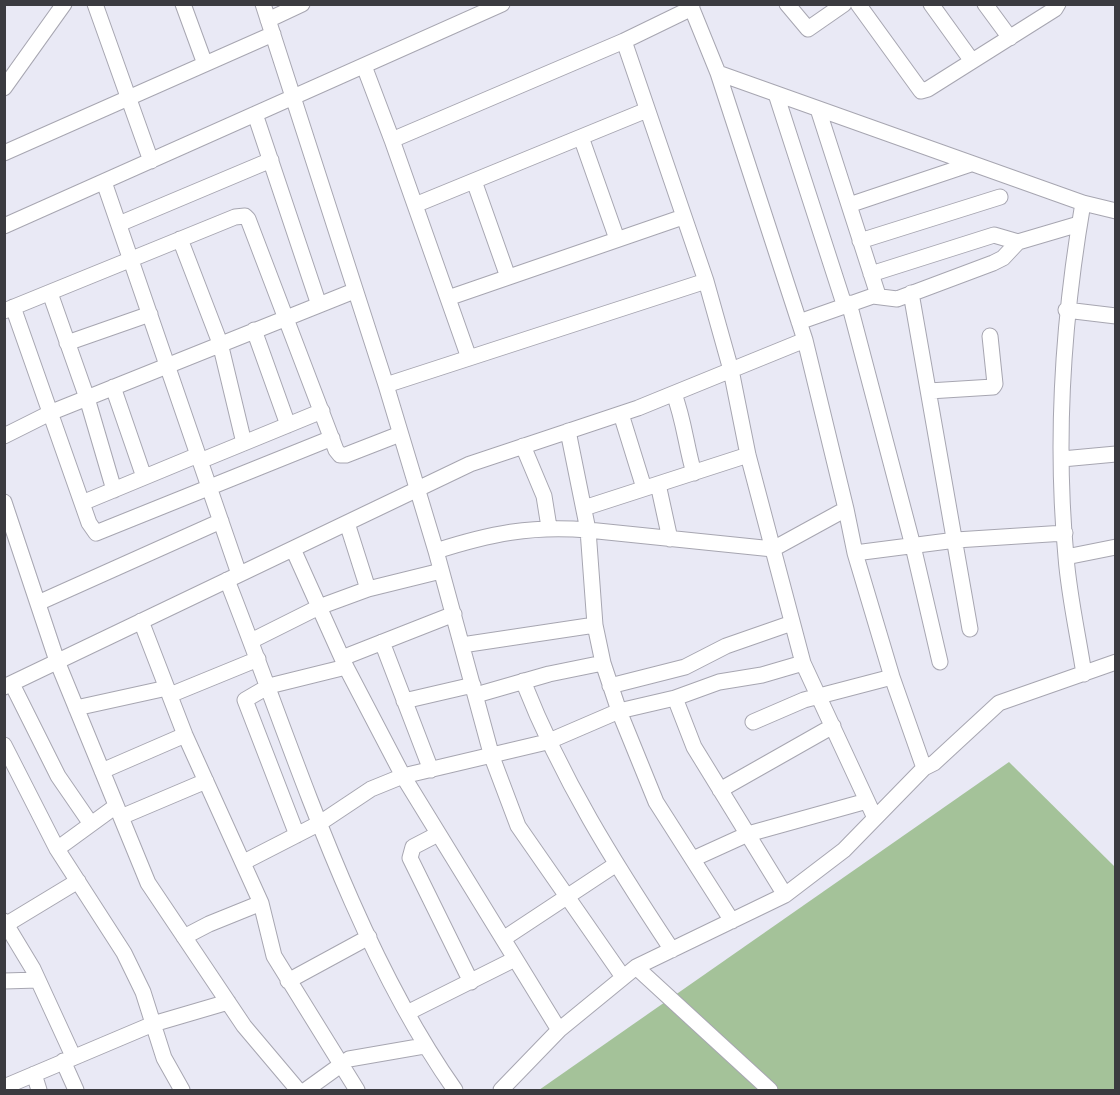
<!DOCTYPE html>
<html>
<head>
<meta charset="utf-8">
<style>
  body { margin:0 }
  #map { position:relative; width:1120px; height:1095px; overflow:hidden; background:#e9e9f5; font-family:"Noto Serif",serif }
  canvas { display:block }
  .frame { position:absolute; inset:0; border:6px solid #3b3b40; pointer-events:none }
</style>
</head>
<body>
<div id="map">
<canvas width="1120" height="1095"></canvas>
<div class="frame"></div>
</div>
<script>
const context = document.querySelector('canvas').getContext('2d');
context.lineJoin = 'round';
function fillPath(path, color) { context.fillStyle = color; context.fill(path, 'evenodd'); }
function strokePath(path, color, width, dash) { context.strokeStyle = color; context.lineWidth = width; context.lineCap = dash ? 'butt' : 'round'; context.setLineDash(dash || []); context.stroke(path); }
fillPath(new Path2D(`
  M1009,762L1115,867V1090H539Z`), '#a4c299');
const minor = new Path2D(`
  M95,4L151,161
  M183,4L205,64
  M263,4L386,385L436,551L492,757L518,826L623,977
  M787,4L808,29L844,4
  M858,4L921,91L928,89L1055,9L1058,4
  M931,4L972,61
  M985,4L1010,38
  M692,8L624,41L706,281L731,370L748,455L803,663L875,818
  M268,20L302,4
  M364,66L392,140L624,41
  M718,73L1083,203L1116,211
  M4,88L64,4
  M776,94L844,304
  M818,109L878,295
  M255,114L319,305
  M581,137L617,239
  M392,140L469,358
  M4,153L273,34
  M474,181L508,277
  M104,182L239,574
  M1083,203C1063,319 1055,439 1066,557C1069,596 1078,635 1084,674
  M415,205L647,110
  M849,205L971,164
  M119,224L271,160
  M4,226L502,4
  M180,239L220,343L244,443
  M860,241L1000,197
  M871,274L994,235L1018,242
  M50,293L87,398L114,490
  M911,293L970,629
  M448,298L683,217
  M849,303L913,546L940,662
  M13,307L89,523L96,533L332,438
  M1066,310L1116,316
  M4,311L235,217L245,216L248,219L336,450L340,455H346L400,434
  M799,322L873,296L897,299L993,263L1003,258L1018,242L1079,224
  M254,330L288,425
  M805,340L846,509
  M67,343L150,314
  M386,385L706,281
  M113,387L144,477
  M929,391L993,387L995,384L990,336
  M674,394C684,420 686,446 694,473
  M621,414L644,488
  M568,431L588,530L773,549L846,509L855,553L956,540L1065,533
  M4,436L52,412L354,291
  M523,446L544,496L549,527
  M1062,459L1116,454
  M200,461L322,411
  M658,484L670,539
  M4,502L57,661L148,883L244,1026L298,1090
  M82,503L198,455
  M584,508L748,455
  M347,523L368,589
  M293,549L346,667L403,776L547,742L619,711L675,698L719,682L762,675L803,663
  M436,551C489,534 532,525 588,530L595,625L603,663L619,711L656,802L732,921
  M855,553L892,677L924,768
  M1066,557L1116,547
  M227,580C293,747 352,944 455,1090
  M38,603L221,521
  M141,621L185,735L261,903L274,956L357,1090
  M251,641L319,607L368,589L441,571
  M382,642L431,770
  M462,645L595,625
  M342,658L454,614
  M523,681C562,780 613,861 672,950
  M12,684L58,776L91,824
  M610,686L685,667L726,646L792,623
  M4,687L470,464L638,408L805,340L718,73L690,4
  M170,695L258,659
  M476,695L549,674L603,663
  M675,698L694,747L785,895
  M404,701L473,685
  M76,708L167,688
  M753,722L804,700L892,677
  M4,745L57,849L124,953L143,992L164,1058L182,1090
  M102,771L185,735
  M720,790L833,726
  M121,817L206,781
  M438,834L413,847L410,858L471,982
  M297,835L245,700L269,686L346,667
  M57,849L116,806
  M693,859L748,834L867,801
  M244,862L320,823L371,789L403,776L559,1030
  M4,921L33,969L73,1056
  M7,924L78,881
  M184,937L209,924L261,903
  M503,939L615,865
  M636,967L770,1090
  M4,981L38,980
  M288,981L369,937
  M407,1013L515,959
  M63,1061L76,1090
  M34,1074L39,1090
  M4,1087L153,1024L228,1002
  M306,1090L349,1059L424,1046
  M501,1090L559,1030L636,967L785,895L844,850L924,768L934,763L999,703L1116,662`);
strokePath(minor, '#a7a6b1', 17);
strokePath(minor, '#fff', 15);
</script>
</body>
</html>
